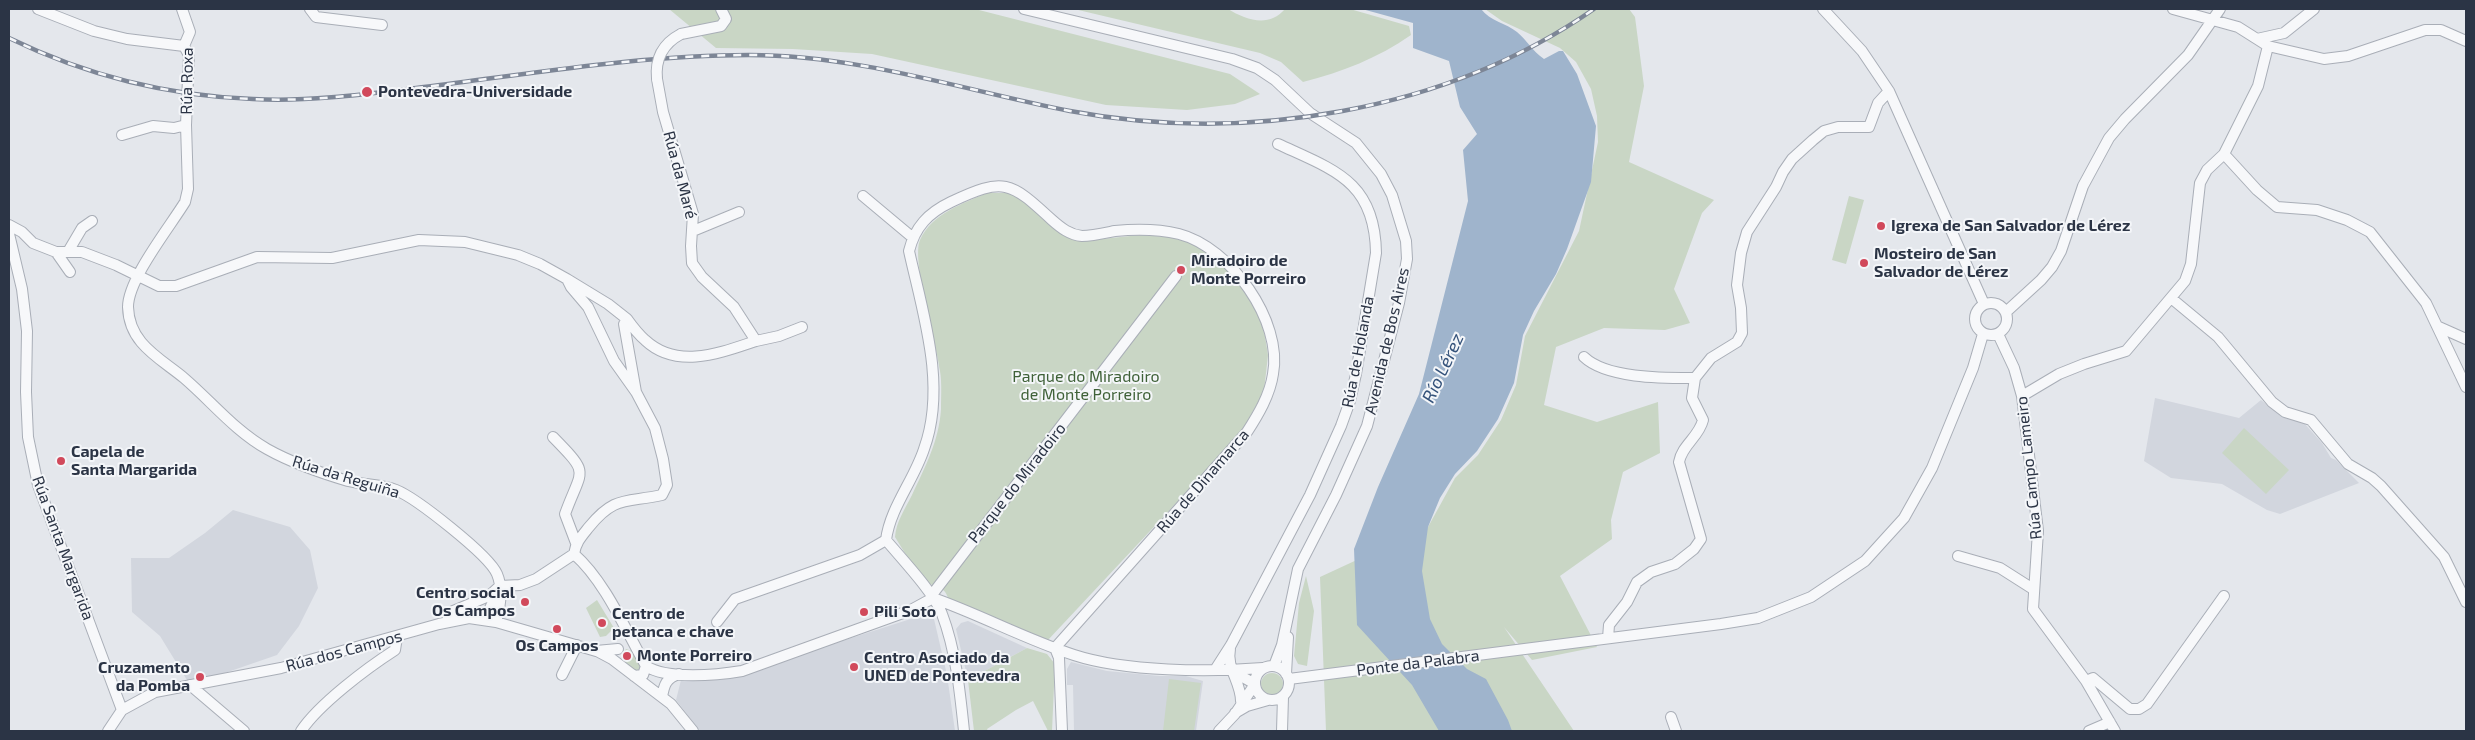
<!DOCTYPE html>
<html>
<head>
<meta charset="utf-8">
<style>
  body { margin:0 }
  #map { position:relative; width:2475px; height:740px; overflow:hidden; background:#e4e7ec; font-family:"Exo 2",sans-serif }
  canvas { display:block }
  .frame { position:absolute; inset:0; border:10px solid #2b3445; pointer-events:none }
</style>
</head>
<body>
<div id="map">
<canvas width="2475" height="740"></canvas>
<div class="frame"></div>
</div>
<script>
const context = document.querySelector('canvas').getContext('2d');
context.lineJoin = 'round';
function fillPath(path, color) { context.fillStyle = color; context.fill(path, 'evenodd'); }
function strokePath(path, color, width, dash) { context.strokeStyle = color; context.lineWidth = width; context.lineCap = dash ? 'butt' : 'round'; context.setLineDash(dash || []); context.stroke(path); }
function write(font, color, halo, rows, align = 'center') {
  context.font = font + ' "Exo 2",sans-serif'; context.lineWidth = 4; context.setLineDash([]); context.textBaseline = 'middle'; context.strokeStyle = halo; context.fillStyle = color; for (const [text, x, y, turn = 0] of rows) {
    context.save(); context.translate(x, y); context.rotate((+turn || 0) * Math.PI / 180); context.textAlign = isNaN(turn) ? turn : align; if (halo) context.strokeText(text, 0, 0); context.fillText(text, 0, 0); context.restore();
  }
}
fillPath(new Path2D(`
  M2155,398L2239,418L2261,400L2282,417L2304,423L2322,443L2331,458L2336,460L2359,483L2280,514L2267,510L2222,484L2171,478L2144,461Z
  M233,510L290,527L310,550L318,588L299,626L277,655L190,685L160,636L132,612L131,558H169L205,533Z
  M923,615L934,619L947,675L955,731H700L676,700L681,680H720Z
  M968,621L1027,648L968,680L956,629L961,623Z
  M1071,662L1107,671L1160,676H1186L1203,681L1196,731H1074L1073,685H1067V669Z`), '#d2d6de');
fillPath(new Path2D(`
  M669,9H975L1230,74L1260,94L1235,104L1187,110L1106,105L872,54L793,49L716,48Z
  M1074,9H1228C1246,20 1269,28 1285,9H1350L1409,26L1411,35C1378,58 1342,72 1303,82L1281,62L1260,53Z
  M1485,9H1629L1635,17L1644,86L1629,162L1714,200L1702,213L1674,289L1690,323L1665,330L1604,328L1556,347L1544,405L1597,422L1658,402L1660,453L1623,472L1611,520L1612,539L1560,576L1597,647L1532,660L1504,627L1574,731H1326L1320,577L1428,527L1455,478L1478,455L1501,420L1516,385L1525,336L1579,231L1598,142L1597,116L1591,89L1576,62L1560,48L1502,21Z
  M987,193H1009L1026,202L1064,235L1082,241L1140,235L1168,237L1193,243L1228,269L1243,287L1256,309L1264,330L1268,355L1264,391L1240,435L1048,640L948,598C944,584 932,588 924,580C913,568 904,551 895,537C896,522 905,509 912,495C925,467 939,441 941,409C941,397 942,383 940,371C937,343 911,261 920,240C931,214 964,203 987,193Z
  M1849,196L1864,200L1846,264L1832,260Z
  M2244,428L2289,470L2266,494L2222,453Z
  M1306,576L1314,611L1307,666L1298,664L1294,656L1299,603Z
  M597,600L614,628L606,636L600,637L586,608Z
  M1027,648L1047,654L1055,664L1052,731H1048L1033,701L1016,710L987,729L988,731H974L968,680Z
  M626,649L632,651L641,666L640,671L636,672L621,658Z
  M1261 684a11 11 0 1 1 22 0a11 11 0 1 1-22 0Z
  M1169,679L1201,683L1194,731H1163Z`), '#c9d6c5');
fillPath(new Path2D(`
  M1362,9H1481C1490,21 1506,23 1517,32C1527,40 1532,51 1544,59L1559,51H1563L1577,74L1596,126L1591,182L1567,249L1556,274L1534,311L1523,335L1514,383L1498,419L1477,451L1455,474L1440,498L1428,527L1422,571L1430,619L1442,644L1467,669L1486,679L1508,720L1512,731H1439L1412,685L1357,625L1354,549L1378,487L1419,394L1468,201L1463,150L1477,134L1460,107L1449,61L1413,48V23Z`), '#9fb4cc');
const minor = new Path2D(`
  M38,9L94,31L127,39L184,46
  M182,9L190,32L184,46
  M310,9L316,17L382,25
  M1024,9L1232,59L1257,68L1275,80L1310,113L1356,143L1381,174L1392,195L1406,241L1407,259L1399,303L1367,426L1336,495L1298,569L1282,645L1274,666
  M1823,9L1862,51L1889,91L1984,304
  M2173,9L2238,27L2268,46L2324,59L2348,56L2425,30H2441L2466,41
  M681,34L721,26L726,19L721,9
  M2257,39L2284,33L2314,9
  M184,46L189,55L186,125L188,189L185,202C169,228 128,279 128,307C129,344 160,358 184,378C212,402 235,431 267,449C292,463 321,473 348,481C364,485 381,484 396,490C416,498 489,555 497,574C503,588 500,608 496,622
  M122,135L153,126L174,128L186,125
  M2224,154L2257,190L2277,207L2317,210L2347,220L2370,232L2426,303L2466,387
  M863,196L912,237
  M9,225L22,232L33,243L56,252H82L116,265L159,286H176L257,257L332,258L419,240L465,242L518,255L540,264L567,279L571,287L588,307L614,361L636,392
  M693,231L739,212
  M9,234L22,289L27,331L26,392L28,437L38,485L122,710
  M69,250L82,228L92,221
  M56,252L70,272
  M567,279L608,304L627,319L624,324L636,392L655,428L663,459L667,485L662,495C626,503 615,495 589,527C581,537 576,542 574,554
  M2171,298L2218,337L2272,402L2285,412L2311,420L2348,464L2372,478L2381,486L2444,557L2466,602
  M1975 319a16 16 0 1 1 32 0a16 16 0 1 1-32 0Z
  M2006,312L2041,280L2052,267L2061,251L2083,186L2109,138L2125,119L2188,55L2220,9
  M627,319C632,326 638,334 645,340C677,370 720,353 756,341L734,307L702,277L692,263L691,246L693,214L663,112L657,79
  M2439,327L2466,339
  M1998,334L2014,368L2022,396L2038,531L2033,609L2086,681L2115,731
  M756,341L779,336L802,327
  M1584,357C1607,379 1666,378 1695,378
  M2022,396L2059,374L2084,364L2126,351L2185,281L2191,264L2200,183L2207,170L2224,154L2258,86L2268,46
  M553,437C591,476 582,467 565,514L576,543
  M1958,556L2000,568L2033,589
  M931,596L1176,276
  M485,619L498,591
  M449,621L448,616L453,611L489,596L500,586L520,585L536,579L574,554C605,581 626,631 646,666L643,675L634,676
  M717,622L735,599L860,555L886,540
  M1608,638L1609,625L1627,602L1637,582L1651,572L1675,564L1694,549L1701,539L1679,462C1682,445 1699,437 1703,420L1692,398L1695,378L1711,358L1737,342L1742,333L1741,308L1737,285L1741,253L1747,232L1776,187L1783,172L1792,159L1813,140L1824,131L1838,127H1869L1878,103L1889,91
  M1055,648L1059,658L1062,731
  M1230,649C1226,668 1241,682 1241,701
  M597,651L612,659L671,704L693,731
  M1255 683a17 17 0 1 1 34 0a17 17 0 1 1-34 0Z
  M646,666C667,680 718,675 742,671L911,610L933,598C981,615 1025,639 1074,655C1126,672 1209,672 1263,668
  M1215,670L1231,645L1310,495L1341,426L1350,401L1356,374L1376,253C1375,181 1334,170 1278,144
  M1286,674L1288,637
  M562,675L577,645
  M1289,679L1721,624L1758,618L1811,597L1865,561L1884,540L1904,518L1932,468L1973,368L1983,334
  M2086,681L2093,678L2130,709H2139L2147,704L2224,596
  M190,685L244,731
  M662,697C664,685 666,678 679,674
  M122,710L155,692L281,668L439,624L469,618L496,622L596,651L618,649
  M1235,713L1247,706L1268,700
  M1671,717L1676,731
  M108,731L122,710
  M301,731C319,704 367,668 395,650L397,637
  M964,731C960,692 956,651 942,614C935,594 901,558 886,540C890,508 914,480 924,449C947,386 923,314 909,251C915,227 928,213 951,202C1004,177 1010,181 1052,220C1061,228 1070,235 1082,236C1092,236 1105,233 1115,231C1136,229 1158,229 1179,234C1230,247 1283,321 1273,374C1270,395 1258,415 1247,432L1055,648
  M1219,731L1235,714L1255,684L1232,671
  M1282,731L1283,697
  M2089,731L2110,722`);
strokePath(minor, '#a9aeb7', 12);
strokePath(minor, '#f7f8fa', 10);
const rail = new Path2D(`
  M9,38C85,75 169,96 253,99C310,102 367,94 424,87C531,74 640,55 749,55C859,55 963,90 1070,111C1246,144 1446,112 1594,9`);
strokePath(rail, '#7d8696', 4.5);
strokePath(rail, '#f4f6f9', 2.5, [8]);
const minorBridge = new Path2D(`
  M657,79C655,59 662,44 681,34`);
strokePath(minorBridge, '#a9aeb7', 12, []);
strokePath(minorBridge, '#f7f8fa', 10);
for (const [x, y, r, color] of [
  [367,92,6,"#d1495b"],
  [1881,226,5,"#d1495b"],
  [1864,263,5,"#d1495b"],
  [1181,270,5,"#d1495b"],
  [61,461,5,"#d1495b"],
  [525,602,5,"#d1495b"],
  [864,612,5,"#d1495b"],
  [602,623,5,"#d1495b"],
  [557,629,5,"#d1495b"],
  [627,656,5,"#d1495b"],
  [854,667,5,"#d1495b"],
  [200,677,5,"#d1495b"]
]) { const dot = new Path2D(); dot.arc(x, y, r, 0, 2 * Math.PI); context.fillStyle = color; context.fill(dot); strokePath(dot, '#f4f6f9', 2); }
write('16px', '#2b3445', '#f4f6f9', [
  ["Rúa Roxa",187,81,-89],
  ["Rúa da Maré",680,175,75],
  ["Avenida de Bos Aires",1387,341,-77],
  ["Rúa de Holanda",1358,352,-79],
  ["Rúa Campo Lameiro",2029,468,-96],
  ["Rúa da Reguiña",346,477,17],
  ["Rúa de Dinamarca",1203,481,-49],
  ["Parque do Miradoiro",1017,483,-52],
  ["Rúa Santa Margarida",63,548,70],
  ["Rúa dos Campos",344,651,-15],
  ["Ponte da Palabra",1418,663,-7]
]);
write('bold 16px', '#2b3445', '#f4f6f9', [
  ["Pontevedra-Universidade",378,92],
  ["Igrexa de San Salvador de Lérez",1891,226],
  ["Mosteiro de San",1874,254],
  ["Salvador de Lérez",1874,272],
  ["Miradoiro de",1191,261],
  ["Monte Porreiro",1191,279],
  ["Capela de",71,452],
  ["Santa Margarida",71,470],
  ["Centro social",515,593,"right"],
  ["Os Campos",515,611,"right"],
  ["Pili Soto",874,612],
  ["Centro de",612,614],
  ["petanca e chave",612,632],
  ["Os Campos",557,646,"center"],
  ["Monte Porreiro",637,656],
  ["Centro Asociado da",864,658],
  ["UNED de Pontevedra",864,676],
  ["Cruzamento",190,668,"right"],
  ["da Pomba",190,686,"right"]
], 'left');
write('16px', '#3f6138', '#f4f6f9', [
  ["Parque do Miradoiro",1086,377],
  ["de Monte Porreiro",1086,395]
]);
write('italic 18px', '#34527a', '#f4f6f9', [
  ["Río Lérez",1443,368,-65]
]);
</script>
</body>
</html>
